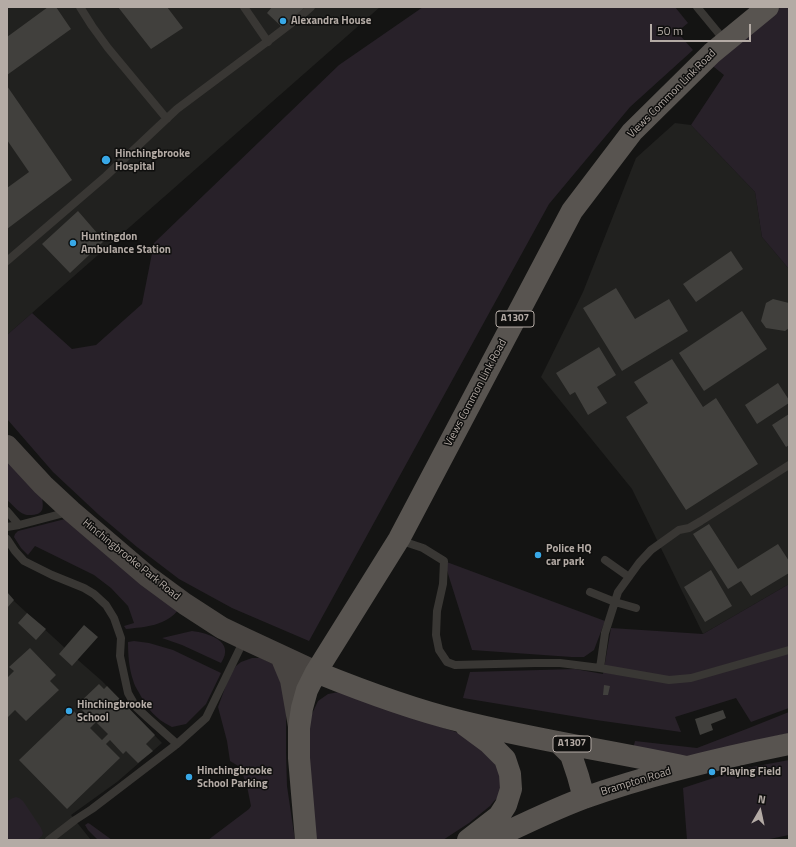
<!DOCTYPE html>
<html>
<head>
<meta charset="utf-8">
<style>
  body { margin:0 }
  #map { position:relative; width:796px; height:847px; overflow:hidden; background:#141413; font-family:"Titillium Web",sans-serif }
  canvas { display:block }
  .frame { position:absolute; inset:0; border:8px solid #b4aba5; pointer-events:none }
  .north { position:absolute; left:740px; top:791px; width:40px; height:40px; -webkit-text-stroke:3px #0f0f0e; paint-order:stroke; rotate:9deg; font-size:11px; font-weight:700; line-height:16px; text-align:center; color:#b4aba5 }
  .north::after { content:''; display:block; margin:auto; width:14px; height:18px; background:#b4aba5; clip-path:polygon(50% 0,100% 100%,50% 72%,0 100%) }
  .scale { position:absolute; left:650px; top:24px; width:101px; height:18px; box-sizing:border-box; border:2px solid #b4aba5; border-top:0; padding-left:5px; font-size:12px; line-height:14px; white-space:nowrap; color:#b4aba5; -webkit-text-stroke:3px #0f0f0e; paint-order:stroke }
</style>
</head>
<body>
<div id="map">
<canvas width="796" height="847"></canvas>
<div class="frame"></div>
<div class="north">N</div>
<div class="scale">50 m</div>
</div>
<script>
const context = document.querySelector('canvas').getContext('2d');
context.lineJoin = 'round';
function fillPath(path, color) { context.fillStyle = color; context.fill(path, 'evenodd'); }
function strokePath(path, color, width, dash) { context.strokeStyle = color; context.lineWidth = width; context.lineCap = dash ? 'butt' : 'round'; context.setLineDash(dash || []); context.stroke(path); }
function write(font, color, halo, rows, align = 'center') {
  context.font = font + ' "Titillium Web",sans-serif'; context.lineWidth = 3; context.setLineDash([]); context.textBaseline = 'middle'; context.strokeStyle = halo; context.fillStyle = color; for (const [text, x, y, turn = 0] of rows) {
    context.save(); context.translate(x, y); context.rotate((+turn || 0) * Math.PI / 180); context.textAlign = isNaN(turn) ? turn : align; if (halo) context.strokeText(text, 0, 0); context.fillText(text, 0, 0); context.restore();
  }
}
fillPath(new Path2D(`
  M7,7H380L7,335Z
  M675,123L691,125L755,192L762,237L789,269V584L703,634L632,489L541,377L583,292L636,158Z
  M7,592L14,601L78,660L102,681L162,743L117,782L71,815L91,840H7Z`), '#21211f');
fillPath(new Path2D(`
  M423,7H675L688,23L677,32L693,50L630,107L549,204L309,641L232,608L179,579L137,547L99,515L53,472L7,419V335L32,313L72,349L96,345L142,304L154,243L339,65Z
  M781,7H789V269L762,237L755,192L691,125L724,75L709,63Z
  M7,461L42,498C44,509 43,515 30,515C30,515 24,515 24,514C19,513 11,503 7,500Z
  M65,519L179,609C166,626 145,627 126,629L124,626L134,623L128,606L111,588L94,575L35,546L28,555L21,548L14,537L15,534L18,531Z
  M444,561L605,621L594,650L584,657H572L472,650Z
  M789,584V708L751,722L736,698L675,717L681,732L596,720L463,698L470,672L575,669L603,674L611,628L703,634Z
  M192,631C208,633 236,641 221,663L182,645L162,638Z
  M134,641L149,643L173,650L221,673L206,704L186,724L172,727C155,719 147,708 138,691C136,688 134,684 133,680C129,668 128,655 128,642Z
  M252,658H260L275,665L286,697V752L287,786L295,840H208L249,809L251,806L247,786L240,767L230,761L227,741L218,707L229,677L236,666L241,662Z
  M339,692L386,709L456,732L474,740L491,756L502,776L500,796L494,801L490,806L469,823L443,840H309L303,763L310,718L318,701L328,694Z
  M789,712V733L685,757L633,749L635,741L697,748L749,728Z
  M789,760V835L765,840H687L683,788L741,769Z
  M16,797L19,798L23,801L41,828L43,833L42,836L37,840H7V801L13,798Z
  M88,823L90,824L112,840H98L88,830L85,825Z`), '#282129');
fillPath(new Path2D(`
  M48,7H56L71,29L7,75V37Z
  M118,7H167L183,28L151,49Z
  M272,7H305L284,29L267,13Z
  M7,86L72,180L7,229V188L29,172L7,140Z
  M78,211L104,241L70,273L42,244Z
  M731,251L743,269L696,302L683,284Z
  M616,288L635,319L669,299L688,331L622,371L583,308Z
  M773,299L789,303V328L785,331L766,328L761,321L766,303Z
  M742,311L767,349L704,391L679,353Z
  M599,347L616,375L597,387L607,403L588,415L575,392L570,395L556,373Z
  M672,359L703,407L716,398L758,464L686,510L626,417L648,403L634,382Z
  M778,383L789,400V403L757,424L745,405Z
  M789,414V445L786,447L772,425Z
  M709,524L738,569L778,544L789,561V573L751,596L741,581L728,589L693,534Z
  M711,570L732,606L705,622L684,587Z
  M7,592L14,600L7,608Z
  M27,613L46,629L36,640L18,623Z
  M84,625L98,637L72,666L59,654Z
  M30,648L56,675L50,681L59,690L26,721L15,710L7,718V678L14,671L9,667Z
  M99,684L104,689L107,686L155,735L146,744L153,751L138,763L126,751L123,754L110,740L106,744L120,758L67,809L19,760L72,709L84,722L89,717L77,705ZM96,722L108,734L102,740L90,728Z
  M604,685L610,686L608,695H603Z
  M723,710L726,718L711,724L713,730L700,735L695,719Z`), '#41403d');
strokePath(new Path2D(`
  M80,7L92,26L108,48L167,119
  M244,7L268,42
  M697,7L725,41
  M7,261L106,176L177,109L272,38L302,15L311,7
  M7,511L19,525L68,512
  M7,527L19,525
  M7,539L15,551L24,561L52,575L84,588L94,594L106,605L114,618L121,638L120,656L128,693L136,707L149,719L177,744
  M399,540L423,548L444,561L443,584L437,611L436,635L439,650L447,662L455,665L535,663H560L600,668L605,633L618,592L639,563L651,550L679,530L689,528L701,521L789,465
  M605,560L629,577
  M590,592L615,602L636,608
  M600,668L669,680L691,678L789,650
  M49,840L75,820L92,809L177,744L206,718L244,640`), '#393734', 8);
strokePath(new Path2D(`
  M7,446L43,485L71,511L147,576L185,604L222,628L245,639L316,672
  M281,656L291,680L299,726`), '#494542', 22);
strokePath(new Path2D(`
  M316,672C363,691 411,709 460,721C535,740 611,751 686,767
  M466,726L489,743L505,759L510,774L511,789L506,805L499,816L468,840
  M558,742L571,755L578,776L584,798
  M306,840L299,758V728L302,708L307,690L316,672L399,539L572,211L632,132L712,53L768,7
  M490,840C521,825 552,810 584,798C651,774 720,758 789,744`), '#585450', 22);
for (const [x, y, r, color] of [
  [283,21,4,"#38a8e7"],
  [106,160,5,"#38a8e7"],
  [73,243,4,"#38a8e7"],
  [538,555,4,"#38a8e7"],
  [69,711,4,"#38a8e7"],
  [712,772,4,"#38a8e7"],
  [189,777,4,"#38a8e7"]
]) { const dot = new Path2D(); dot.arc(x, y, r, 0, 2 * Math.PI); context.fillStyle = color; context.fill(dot); strokePath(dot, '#0f0f0e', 1.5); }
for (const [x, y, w] of [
  [515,319,38],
  [572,744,38]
]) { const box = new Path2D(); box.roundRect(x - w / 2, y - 8, w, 16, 3); context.fillStyle = '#0f0f0e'; context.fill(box); strokePath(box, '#b4aba5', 1); }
write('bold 10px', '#b4aba5', null, [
  ["A1307",515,319],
  ["A1307",572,744]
]);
write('bold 11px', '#b4aba5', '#0f0f0e', [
  ["Alexandra House",291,21],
  ["Hinchingbrooke",115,154],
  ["Hospital",115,167],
  ["Huntingdon",81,237],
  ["Ambulance Station",81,250],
  ["Police HQ",546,549],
  ["car park",546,562],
  ["Hinchingbrooke",77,705],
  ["School",77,718],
  ["Hinchingbrooke",197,771],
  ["School Parking",197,784],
  ["Playing Field",720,772]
], 'left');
write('11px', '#b4aba5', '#0f0f0e', [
  ["Views Common Link Road",672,94,-45],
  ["Views Common Link Road",476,393,-62],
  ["Hinchingbrooke Park Road",131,560,39],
  ["Brampton Road",636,782,-17]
]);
</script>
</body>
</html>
